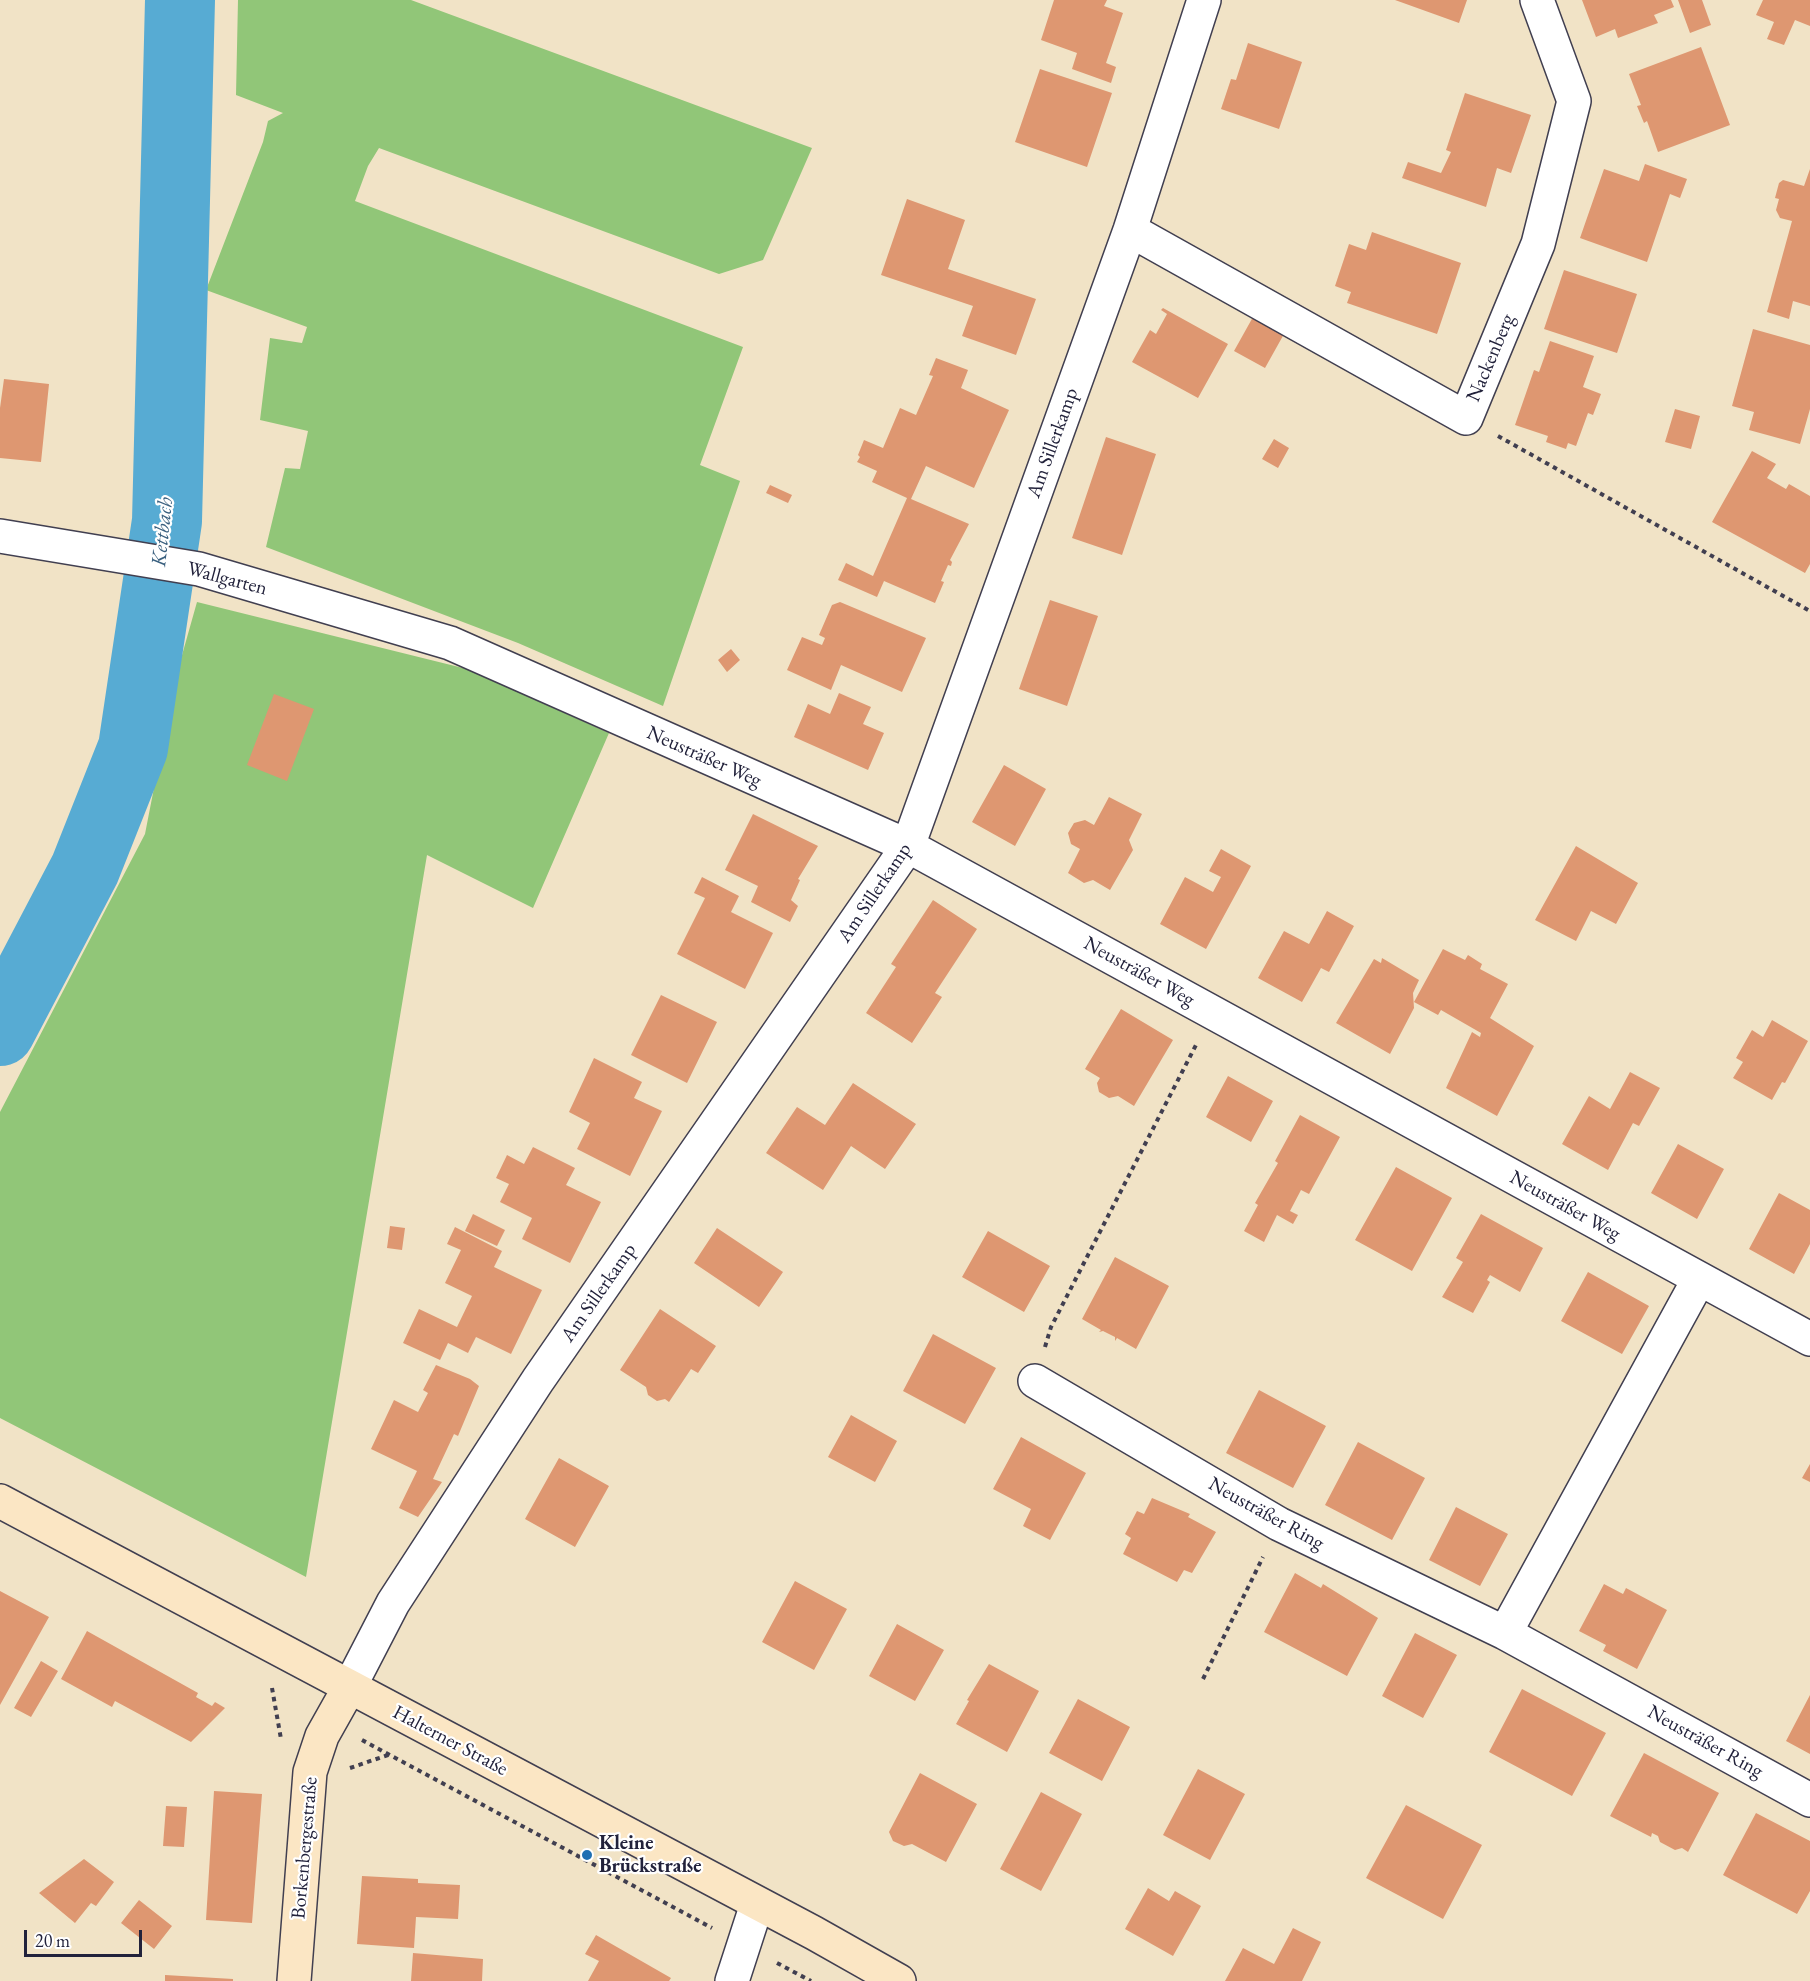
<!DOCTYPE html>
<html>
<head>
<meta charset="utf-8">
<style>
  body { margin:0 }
  #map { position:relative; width:1810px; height:1981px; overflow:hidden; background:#f1e3c6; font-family:"EB Garamond",serif }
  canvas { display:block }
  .scale { position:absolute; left:24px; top:1930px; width:118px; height:27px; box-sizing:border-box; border:3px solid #22223b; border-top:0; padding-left:8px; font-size:18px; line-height:21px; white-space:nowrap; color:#22223b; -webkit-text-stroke:4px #fff; paint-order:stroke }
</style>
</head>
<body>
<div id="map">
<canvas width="1810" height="1981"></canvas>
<div class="scale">20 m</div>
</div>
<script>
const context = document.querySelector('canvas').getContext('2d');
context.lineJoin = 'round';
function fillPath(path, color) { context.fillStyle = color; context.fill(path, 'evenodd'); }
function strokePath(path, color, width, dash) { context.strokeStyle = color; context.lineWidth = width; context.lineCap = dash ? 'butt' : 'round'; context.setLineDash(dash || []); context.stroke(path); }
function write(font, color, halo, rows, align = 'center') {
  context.font = font + ' "EB Garamond",serif'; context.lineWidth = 4.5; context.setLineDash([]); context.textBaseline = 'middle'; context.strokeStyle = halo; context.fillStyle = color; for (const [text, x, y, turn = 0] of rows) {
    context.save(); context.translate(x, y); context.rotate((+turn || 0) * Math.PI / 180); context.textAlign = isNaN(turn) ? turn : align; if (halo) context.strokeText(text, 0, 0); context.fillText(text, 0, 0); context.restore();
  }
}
fillPath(new Path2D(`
  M238,0H411L812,148L763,260L719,274L379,148L368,166L355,201L743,347L700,465L740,481L663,706L518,643L266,547L285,468L300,469L308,431L260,420L270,338L302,343L307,327L206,290L263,142L268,121L283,113L236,95Z
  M197,602L467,669L609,733L533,908L427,855L306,1577L0,1418V1112L145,834L175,680Z`), '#91c678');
strokePath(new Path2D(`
  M0,1031L85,869L133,748L167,521L180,0`), '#57abd3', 70);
fillPath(new Path2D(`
  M1054,0H1107L1104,6L1123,13L1106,63L1116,67L1111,83L1072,69L1077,53L1041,40Z
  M1395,0H1467L1459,23Z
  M1582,0H1671L1674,7L1654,15L1658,23L1618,38L1615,29L1596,37Z
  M1678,0H1702L1711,25L1690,33Z
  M1763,0H1810V26L1795,20L1784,45L1767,39L1774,22L1756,15Z
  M1248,43L1302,62L1279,129L1221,109L1231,79L1236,80Z
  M1701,47L1730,125L1658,152L1647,121L1644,123L1637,106L1641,105L1629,74Z
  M1040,69L1112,93L1087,167L1015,142Z
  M1465,93L1531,115L1511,173L1497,168L1486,207L1402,178L1408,162L1441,173L1451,152L1446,150Z
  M1645,164L1687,179L1680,198L1670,194L1647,262L1580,238L1604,169L1639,181Z
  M1810,169V306L1793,301L1789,319L1767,312L1792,221L1780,218L1776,210L1779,199L1775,198L1779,183L1783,180L1804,186Z
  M907,199L965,220L948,269L1036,299L1016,355L962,336L973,306L881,275Z
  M1372,232L1461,263L1437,334L1347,303L1351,292L1335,286L1349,244L1366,250Z
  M1564,270L1637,294L1617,353L1544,329Z
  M1163,308L1228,344L1198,398L1132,362L1150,330L1156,334L1167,314L1161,310Z
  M1253,317L1284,334L1265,368L1234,351Z
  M1753,329L1810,345V409L1800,444L1749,430L1754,412L1732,406Z
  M1550,341L1594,356L1583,387L1601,394L1593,415L1588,413L1576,446L1568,443L1566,449L1546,442L1548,436L1515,425L1534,370L1539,372Z
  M936,358L968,370L961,388L1009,410L974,488L926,466L911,499L969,524L950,560L952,562L951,566L948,565L941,581L944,582L935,603L884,581L877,597L838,580L846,563L873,576L907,498L872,482L877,471L857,462L860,457L858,455L864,440L883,448L900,408L916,415L933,376L929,375Z
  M4,379L49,384L41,462L0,458V408Z
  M1675,409L1700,416L1691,449L1665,442Z
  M1106,437L1156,454L1122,555L1072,538Z
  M1274,439L1289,448L1278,468L1262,459Z
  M1752,451L1776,464L1767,478L1786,489L1789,484L1810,496V564L1805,573L1712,522Z
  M770,485L792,495L788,503L766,493Z
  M1050,600L1098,616L1067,706L1019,689Z
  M840,602L926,638L902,692L841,665L831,690L787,670L802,637L822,645L825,638L819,635L832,605Z
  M731,649L740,660L727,672L718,660Z
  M839,693L871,707L863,724L884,733L868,770L794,737L808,704L830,714Z
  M274,694L314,709L287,781L247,765Z
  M1004,765L1046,789L1015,846L972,822Z
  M1109,797L1142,814L1129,840L1133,850L1110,890L1093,880L1084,883L1068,873L1080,849L1071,844L1068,833L1074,823L1085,820L1094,825Z
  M753,814L818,846L798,879L800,880L791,900L798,906L790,922L751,902L758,886L725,870Z
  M1576,846L1638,883L1616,924L1591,911L1576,941L1535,920Z
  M1221,849L1251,866L1206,949L1160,924L1185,877L1213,892L1221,877L1209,871Z
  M702,877L739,896L731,912L773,933L745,989L677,954L705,898L694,893Z
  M933,900L977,929L935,993L942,997L912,1043L866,1013L896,967L891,964Z
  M1327,911L1354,926L1329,972L1321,968L1302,1002L1258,978L1284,931L1309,944Z
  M1443,949L1465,960L1468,955L1482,964L1480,969L1508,984L1490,1018L1534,1046L1497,1116L1446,1088L1472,1032L1480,1037L1481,1033L1441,1010L1438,1015L1414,1002Z
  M1382,958L1419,980L1413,993L1414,1008L1390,1054L1336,1023L1374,959L1381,963Z
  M661,995L717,1022L687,1083L631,1055Z
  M1121,1009L1173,1040L1134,1106L1118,1096L1109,1098L1099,1092L1097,1083L1100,1078L1085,1069Z
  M1772,1020L1808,1041L1785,1083L1782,1082L1772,1100L1733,1078L1743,1062L1736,1058L1752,1030L1763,1037Z
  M594,1058L642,1082L634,1098L662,1111L630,1176L577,1149L590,1123L569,1112Z
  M1630,1072L1660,1088L1639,1126L1633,1123L1608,1170L1562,1144L1589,1096L1610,1109Z
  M1228,1076L1273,1101L1251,1142L1206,1117Z
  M853,1083L916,1124L885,1169L851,1146L823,1190L766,1153L797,1107L825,1125Z
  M1300,1115L1340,1137L1309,1194L1301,1190L1290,1211L1298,1215L1293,1224L1277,1215L1264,1242L1244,1231L1258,1205L1255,1203L1278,1163L1275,1161Z
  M1678,1144L1724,1169L1697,1219L1651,1193Z
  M533,1147L575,1168L566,1185L601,1202L570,1263L522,1239L532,1218L500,1202L509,1184L496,1178L507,1155L524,1164Z
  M1396,1167L1452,1198L1412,1271L1355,1240Z
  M1779,1193L1810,1210V1244L1794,1274L1749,1249Z
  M473,1214L505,1230L497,1246L465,1231Z
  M1481,1214L1543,1248L1520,1292L1490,1275L1487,1280L1490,1282L1473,1313L1442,1297L1463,1262L1456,1258Z
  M390,1226L405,1228L402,1250L387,1248Z
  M455,1227L502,1251L494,1267L542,1290L511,1354L476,1337L468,1353L448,1343L440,1360L403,1343L419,1309L457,1327L472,1296L445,1283L461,1250L447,1244Z
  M717,1228L783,1272L759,1307L694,1263Z
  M988,1231L1050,1266L1024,1312L962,1277Z
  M1115,1257L1169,1286L1136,1349L1117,1338L1115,1341V1337L1103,1331L1099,1332L1101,1330L1082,1319Z
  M1588,1272L1649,1306L1622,1354L1561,1321Z
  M660,1309L716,1346L698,1373L691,1369L669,1402L665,1399L657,1401L648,1395L646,1387L620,1370Z
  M933,1334L996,1368L965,1424L903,1391Z
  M436,1365L470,1379L479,1386L458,1436L454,1434L433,1479L442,1482L418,1517L399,1508L417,1471L371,1449L394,1400L418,1412L428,1393L423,1390Z
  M1259,1390L1326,1426L1293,1488L1226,1453Z
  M851,1415L897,1441L875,1482L828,1457Z
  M1021,1437L1086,1473L1050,1540L1023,1526L1031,1509L993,1489Z
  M1358,1442L1425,1478L1392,1540L1325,1505Z
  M559,1458L609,1486L575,1547L525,1519Z
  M1810,1464V1482L1802,1478Z
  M1152,1498L1190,1514L1188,1517L1216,1532L1192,1573L1184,1570L1177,1582L1123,1554L1131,1538L1125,1534L1137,1511L1144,1514Z
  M1456,1507L1508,1534L1480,1586L1429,1560Z
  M1295,1573L1321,1588L1323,1584L1378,1618L1347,1676L1264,1632Z
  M795,1581L847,1609L814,1670L762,1642Z
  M1604,1584L1623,1594L1626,1588L1667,1610L1637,1669L1603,1651L1606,1645L1579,1631Z
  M0,1591L49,1617L0,1705Z
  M897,1624L944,1650L915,1701L869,1676Z
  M87,1631L198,1693L196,1697L212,1706L215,1702L225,1708L191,1742L115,1701L112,1707L61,1679Z
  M1415,1633L1457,1655L1423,1718L1382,1696Z
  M41,1661L58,1671L31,1717L14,1708Z
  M989,1664L1039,1691L1007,1752L956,1724L969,1701L967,1700Z
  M1522,1689L1606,1733L1572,1796L1489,1752Z
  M1810,1695V1754L1786,1741Z
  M1078,1699L1130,1727L1102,1781L1049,1753Z
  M1644,1753L1719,1793L1688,1852L1682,1848L1675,1850L1660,1842L1658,1836L1652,1833L1651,1837L1610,1816Z
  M1198,1769L1245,1794L1210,1860L1163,1835Z
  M920,1773L977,1804L946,1862L912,1844L904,1846L893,1841L889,1832Z
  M214,1791L262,1794L252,1923L206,1920Z
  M1041,1792L1082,1814L1041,1891L1000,1869Z
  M1406,1805L1482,1845L1443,1919L1366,1878Z
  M166,1806L187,1807L184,1847L163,1846Z
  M1756,1813L1810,1841V1891L1797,1914L1723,1875Z
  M84,1859L114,1882L96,1906L91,1903L75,1923L39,1893Z
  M362,1876L418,1879V1883L460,1885L458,1919L416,1917L414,1948L357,1944Z
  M1148,1888L1169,1901L1175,1891L1201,1906L1173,1956L1125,1929Z
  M139,1900L172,1926L154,1949L121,1923Z
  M1293,1928L1321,1942L1302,1981H1225L1243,1948L1274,1964Z
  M596,1935L671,1978L669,1981H588L599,1961L585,1954Z
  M413,1953L483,1959L482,1981H411Z
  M165,1975L233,1979V1981H165Z`), '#de9771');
const street = new Path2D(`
  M1130,230L1466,418L1538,244L1574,101L1537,0
  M0,536L199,569L450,643L908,846L1810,1339
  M1699,1279L1505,1633L1810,1800
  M1035,1381L1279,1524L1505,1633
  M349,1688L393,1603L538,1380L908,846L1130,230L1204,0
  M732,1981L757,1904`);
const secondary = new Path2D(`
  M0,1501L814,1933L899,1981
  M294,1981L310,1772L322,1736L349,1688`);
strokePath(street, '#413f50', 36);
strokePath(secondary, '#413f50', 36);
strokePath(new Path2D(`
  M1498,436L1810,611
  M1045,1347L1051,1327L1196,1045
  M1203,1679L1263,1557
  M272,1688L281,1739
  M362,1740L712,1928
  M350,1768L388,1755
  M777,1963L811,1981`), '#413f50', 4, [4.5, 4.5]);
strokePath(street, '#fff', 33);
strokePath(secondary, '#fbe6c4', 33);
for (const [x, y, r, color] of [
  [587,1855,6,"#1f6fb2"]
]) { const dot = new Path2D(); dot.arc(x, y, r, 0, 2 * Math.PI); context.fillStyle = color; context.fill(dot); strokePath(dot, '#fff', 2); }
write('20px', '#22223b', '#fff', [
  ["Nackenberg",1491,358,-67],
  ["Am Sillerkamp",1053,443,-70],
  ["Wallgarten",227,579,15],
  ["Neusträßer Weg",704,757,24],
  ["Am Sillerkamp",875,893,-56],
  ["Neusträßer Weg",1139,972,29],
  ["Neusträßer Weg",1565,1206,29],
  ["Am Sillerkamp",599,1293,-55],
  ["Neusträßer Ring",1266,1514,29],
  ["Halterner Straße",450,1741,28],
  ["Neusträßer Ring",1705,1742,29],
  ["Borkenbergestraße",305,1848,-85]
]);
write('bold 20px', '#22223b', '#fff', [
  ["Kleine",599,1844],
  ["Brückstraße",599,1867]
], 'left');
write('italic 21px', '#3a607f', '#fff', [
  ["Kettbach",163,532,-84]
]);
</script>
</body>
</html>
